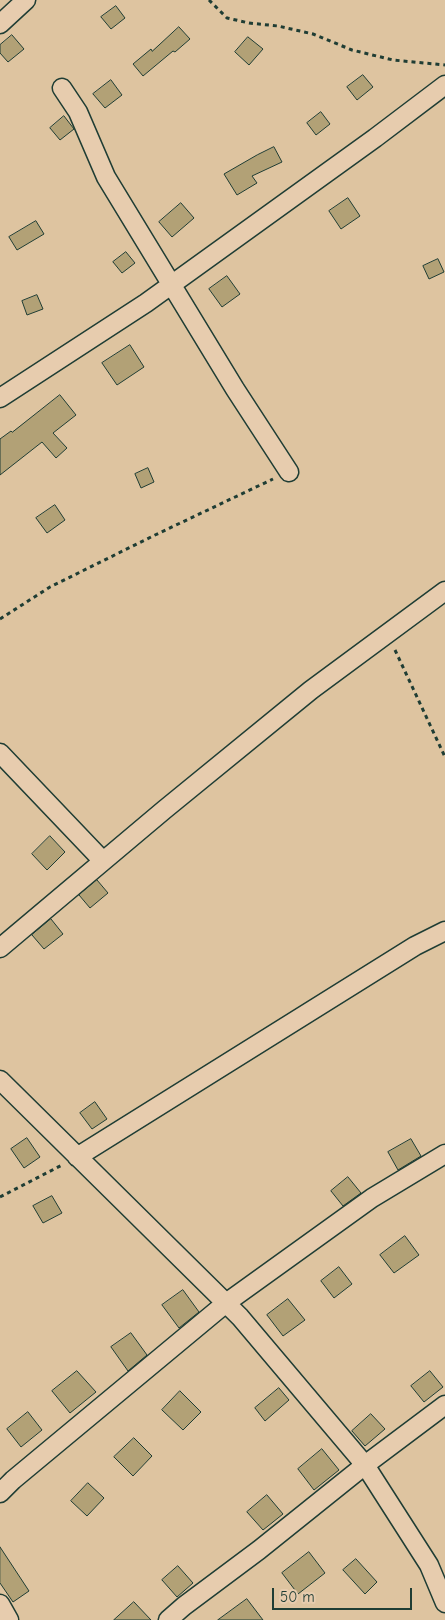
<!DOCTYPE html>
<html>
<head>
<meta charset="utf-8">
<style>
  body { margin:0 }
  #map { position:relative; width:445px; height:1620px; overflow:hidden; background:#dec4a0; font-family:"Comic Neue",sans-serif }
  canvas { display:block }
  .scale { position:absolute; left:272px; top:1588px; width:140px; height:22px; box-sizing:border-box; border:2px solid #1f3d34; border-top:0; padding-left:6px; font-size:15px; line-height:18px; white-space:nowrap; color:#1f3d34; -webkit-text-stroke:4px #e7ccae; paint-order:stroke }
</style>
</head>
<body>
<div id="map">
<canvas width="445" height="1620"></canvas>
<div class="scale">50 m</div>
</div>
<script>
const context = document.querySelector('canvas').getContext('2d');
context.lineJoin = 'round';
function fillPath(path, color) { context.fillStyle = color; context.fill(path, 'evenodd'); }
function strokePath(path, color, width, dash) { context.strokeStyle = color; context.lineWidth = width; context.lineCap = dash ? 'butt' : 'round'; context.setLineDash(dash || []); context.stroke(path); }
const building = new Path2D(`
  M116,6L125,18L111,29L101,17Z
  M179,27L190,39L175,52L173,51L143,76L133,64L151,49L152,51Z
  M12,35L24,49L8,62L0,53V45Z
  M248,37L263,49L249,65L235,52Z
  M363,75L373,87L357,100L347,87Z
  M111,80L122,95L105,108L93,94Z
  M321,112L330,124L316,135L307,123Z
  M64,116L74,129L60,140L50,128Z
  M274,147L282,162L252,176L257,183L237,195L224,174L257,155Z
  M348,198L360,216L341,229L329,211Z
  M181,203L194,218L172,237L159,222Z
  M36,221L44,234L17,250L9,237Z
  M126,252L135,263L122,273L113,262Z
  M438,259L444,272L429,279L423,266Z
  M227,276L240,294L222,307L209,289Z
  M37,295L43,309L27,315L22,301Z
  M130,345L144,367L117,385L102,363Z
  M60,395L76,415L53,433L67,448L56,458L42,442L0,475V439L11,431L12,432Z
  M148,468L154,482L141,488L135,474Z
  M55,505L65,520L47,533L36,518Z
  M50,836L65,852L47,870L32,854Z
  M97,880L108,893L90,908L79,895Z
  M51,919L63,934L44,949L32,935Z
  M95,1102L107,1119L92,1129L80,1113Z
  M27,1138L40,1157L24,1168L11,1149Z
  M411,1139L421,1156L398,1170L388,1152Z
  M348,1177L361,1193L343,1206L331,1191Z
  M52,1196L62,1213L43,1223L33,1206Z
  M405,1236L419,1255L394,1273L380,1255Z
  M339,1267L352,1284L334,1298L321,1281Z
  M183,1290L199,1312L179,1328L162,1305Z
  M288,1299L305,1320L283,1336L267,1315Z
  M131,1333L147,1355L128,1371L111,1347Z
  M77,1371L96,1392L70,1413L52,1391Z
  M430,1371L443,1387L424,1402L411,1386Z
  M279,1388L289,1400L265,1421L255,1408Z
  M180,1391L201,1412L183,1430L162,1410Z
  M28,1412L42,1430L21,1447L7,1429Z
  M371,1414L385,1429L365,1446L352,1431Z
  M134,1438L152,1456L133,1476L114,1457Z
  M322,1449L339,1470L314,1490L298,1469Z
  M88,1483L104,1498L87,1516L71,1501Z
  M267,1495L283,1514L263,1530L247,1512Z
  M0,1547L29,1591L13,1602L0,1583Z
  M309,1552L325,1573L298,1594L282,1573Z
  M356,1559L377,1582L365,1594L343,1570Z
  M178,1566L193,1583L177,1597L162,1580Z
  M247,1599L263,1620H218Z
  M134,1602L151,1620H114Z`);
fillPath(building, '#b2a176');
strokePath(building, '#1f3d34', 1);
const minor = new Path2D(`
  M0,24L26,0
  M62,88L78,112L106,177L235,389L289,472
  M0,398L146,303L375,138L445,85
  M0,753L103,861
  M0,948L164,810L311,690L445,591
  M0,1080L240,1317L365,1465L429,1565L445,1603
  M77,1157L415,946L445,931
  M0,1493L13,1480L226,1303L372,1198L445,1154
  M0,1604L9,1620
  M168,1620L184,1606L259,1550L365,1465L445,1405`);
strokePath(minor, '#1f3d34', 21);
strokePath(new Path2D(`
  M209,0L227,18L249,23L278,26L313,34L352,50L393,60L445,65
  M0,619L50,587L153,536L273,479
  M395,650L445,757
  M0,1197L62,1165`), '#1f3d34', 3, [4, 4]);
strokePath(minor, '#e7ccae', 18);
</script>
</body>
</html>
